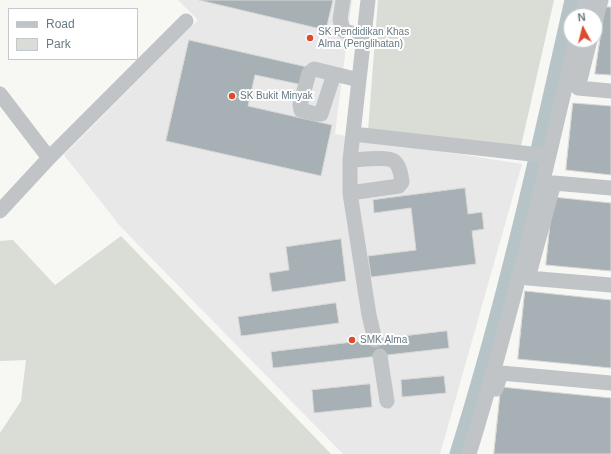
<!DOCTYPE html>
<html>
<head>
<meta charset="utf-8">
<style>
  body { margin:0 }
  #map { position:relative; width:611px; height:454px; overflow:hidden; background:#f7f7f4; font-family:Helvetica,sans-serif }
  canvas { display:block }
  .legend { position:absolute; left:8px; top:8px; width:130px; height:52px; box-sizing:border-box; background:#fff; border:1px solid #c2c9cd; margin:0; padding:5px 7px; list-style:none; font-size:12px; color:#677983 }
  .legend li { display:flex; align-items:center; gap:8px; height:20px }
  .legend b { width:20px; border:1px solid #c2c9cd }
  .north { position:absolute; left:563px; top:8px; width:40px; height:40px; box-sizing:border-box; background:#fff; border:1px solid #c2c9cd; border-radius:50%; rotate:353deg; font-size:11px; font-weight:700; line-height:16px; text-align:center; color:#677983 }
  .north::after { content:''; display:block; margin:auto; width:14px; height:18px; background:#dc4a2f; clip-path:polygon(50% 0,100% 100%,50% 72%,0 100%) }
</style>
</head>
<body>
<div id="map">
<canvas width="611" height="454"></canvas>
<ul class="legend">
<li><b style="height:5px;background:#c0c4c7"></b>Road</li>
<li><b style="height:11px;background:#d9ddd5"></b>Park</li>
</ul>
<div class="north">N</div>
</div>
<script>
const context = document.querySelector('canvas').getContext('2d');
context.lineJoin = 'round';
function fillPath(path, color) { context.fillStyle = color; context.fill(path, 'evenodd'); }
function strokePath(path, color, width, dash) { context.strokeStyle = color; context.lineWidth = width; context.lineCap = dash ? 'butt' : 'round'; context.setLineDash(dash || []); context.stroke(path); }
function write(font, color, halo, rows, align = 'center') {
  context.font = font + ' Helvetica,sans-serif'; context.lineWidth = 4; context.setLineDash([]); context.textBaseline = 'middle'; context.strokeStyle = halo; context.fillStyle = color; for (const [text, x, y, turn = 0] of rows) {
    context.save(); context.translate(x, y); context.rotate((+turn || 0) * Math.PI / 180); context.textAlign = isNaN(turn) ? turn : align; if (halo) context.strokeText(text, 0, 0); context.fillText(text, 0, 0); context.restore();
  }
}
fillPath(new Path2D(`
  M178,0H352L335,134L522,164L440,454H343L120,226L64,155L198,20Z`), '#e7e8e7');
fillPath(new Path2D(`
  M378,0H554L521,146L368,131Z
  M121,236L331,454H0V433L21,401L26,360L0,361V241L13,240L55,285Z`), '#d9ddd5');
strokePath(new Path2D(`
  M459,454C506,305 540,152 574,0`), '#b7c4c7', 19);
const building = new Path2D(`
  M199,0H333L326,30Z
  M605,7H611V75L595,74Z
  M189,40L307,67L303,85L255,75L248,106L332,125L321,176L166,141Z
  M573,103L611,106V175L566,170Z
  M465,188L468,214L482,212L484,229L472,231L476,264L371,277L368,256L416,250L411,208L374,213L373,200Z
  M553,197L611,203V271L546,265Z
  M341,239L346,281L272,292L269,273L289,270L286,247Z
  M525,291L611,300V368L518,359Z
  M336,303L339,323L241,336L238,317Z
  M447,331L449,348L273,368L271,352Z
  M444,376L446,393L402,397L401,380Z
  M370,384L372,407L314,413L312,390Z
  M501,387L611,398V454H494Z`);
fillPath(building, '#a7b0b4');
strokePath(building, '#d8d8d6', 1);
strokePath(new Path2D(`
  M343,0L340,20L344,31L364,36
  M368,0L350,160V193L369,315L375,340
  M582,16L586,0
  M595,22L601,0
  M590,40L578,88L611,91
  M334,74L321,114H315L301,110L300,105L309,73L314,69L359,80
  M0,94L49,158
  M353,134L549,156
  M350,160C359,160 387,156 394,161C400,166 401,175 402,182L399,186L350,193
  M611,188L554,183L528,278L611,285
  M0,211L49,158L186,21
  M380,356L387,401
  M496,389L501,373L611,383
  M469,454C511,318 544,179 576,40`), '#c0c4c7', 15);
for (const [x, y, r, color] of [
  [310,38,4,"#dc4a2f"],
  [232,96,4,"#dc4a2f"],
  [352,340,4,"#dc4a2f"]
]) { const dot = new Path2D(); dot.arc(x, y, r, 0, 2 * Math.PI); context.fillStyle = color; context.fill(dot); strokePath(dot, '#fff', 1.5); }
write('10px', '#677983', '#fff', [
  ["SK Pendidikan Khas",318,32],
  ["Alma (Penglihatan)",318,44],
  ["SK Bukit Minyak",240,96],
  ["SMK Alma",360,340]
], 'left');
</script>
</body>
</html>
